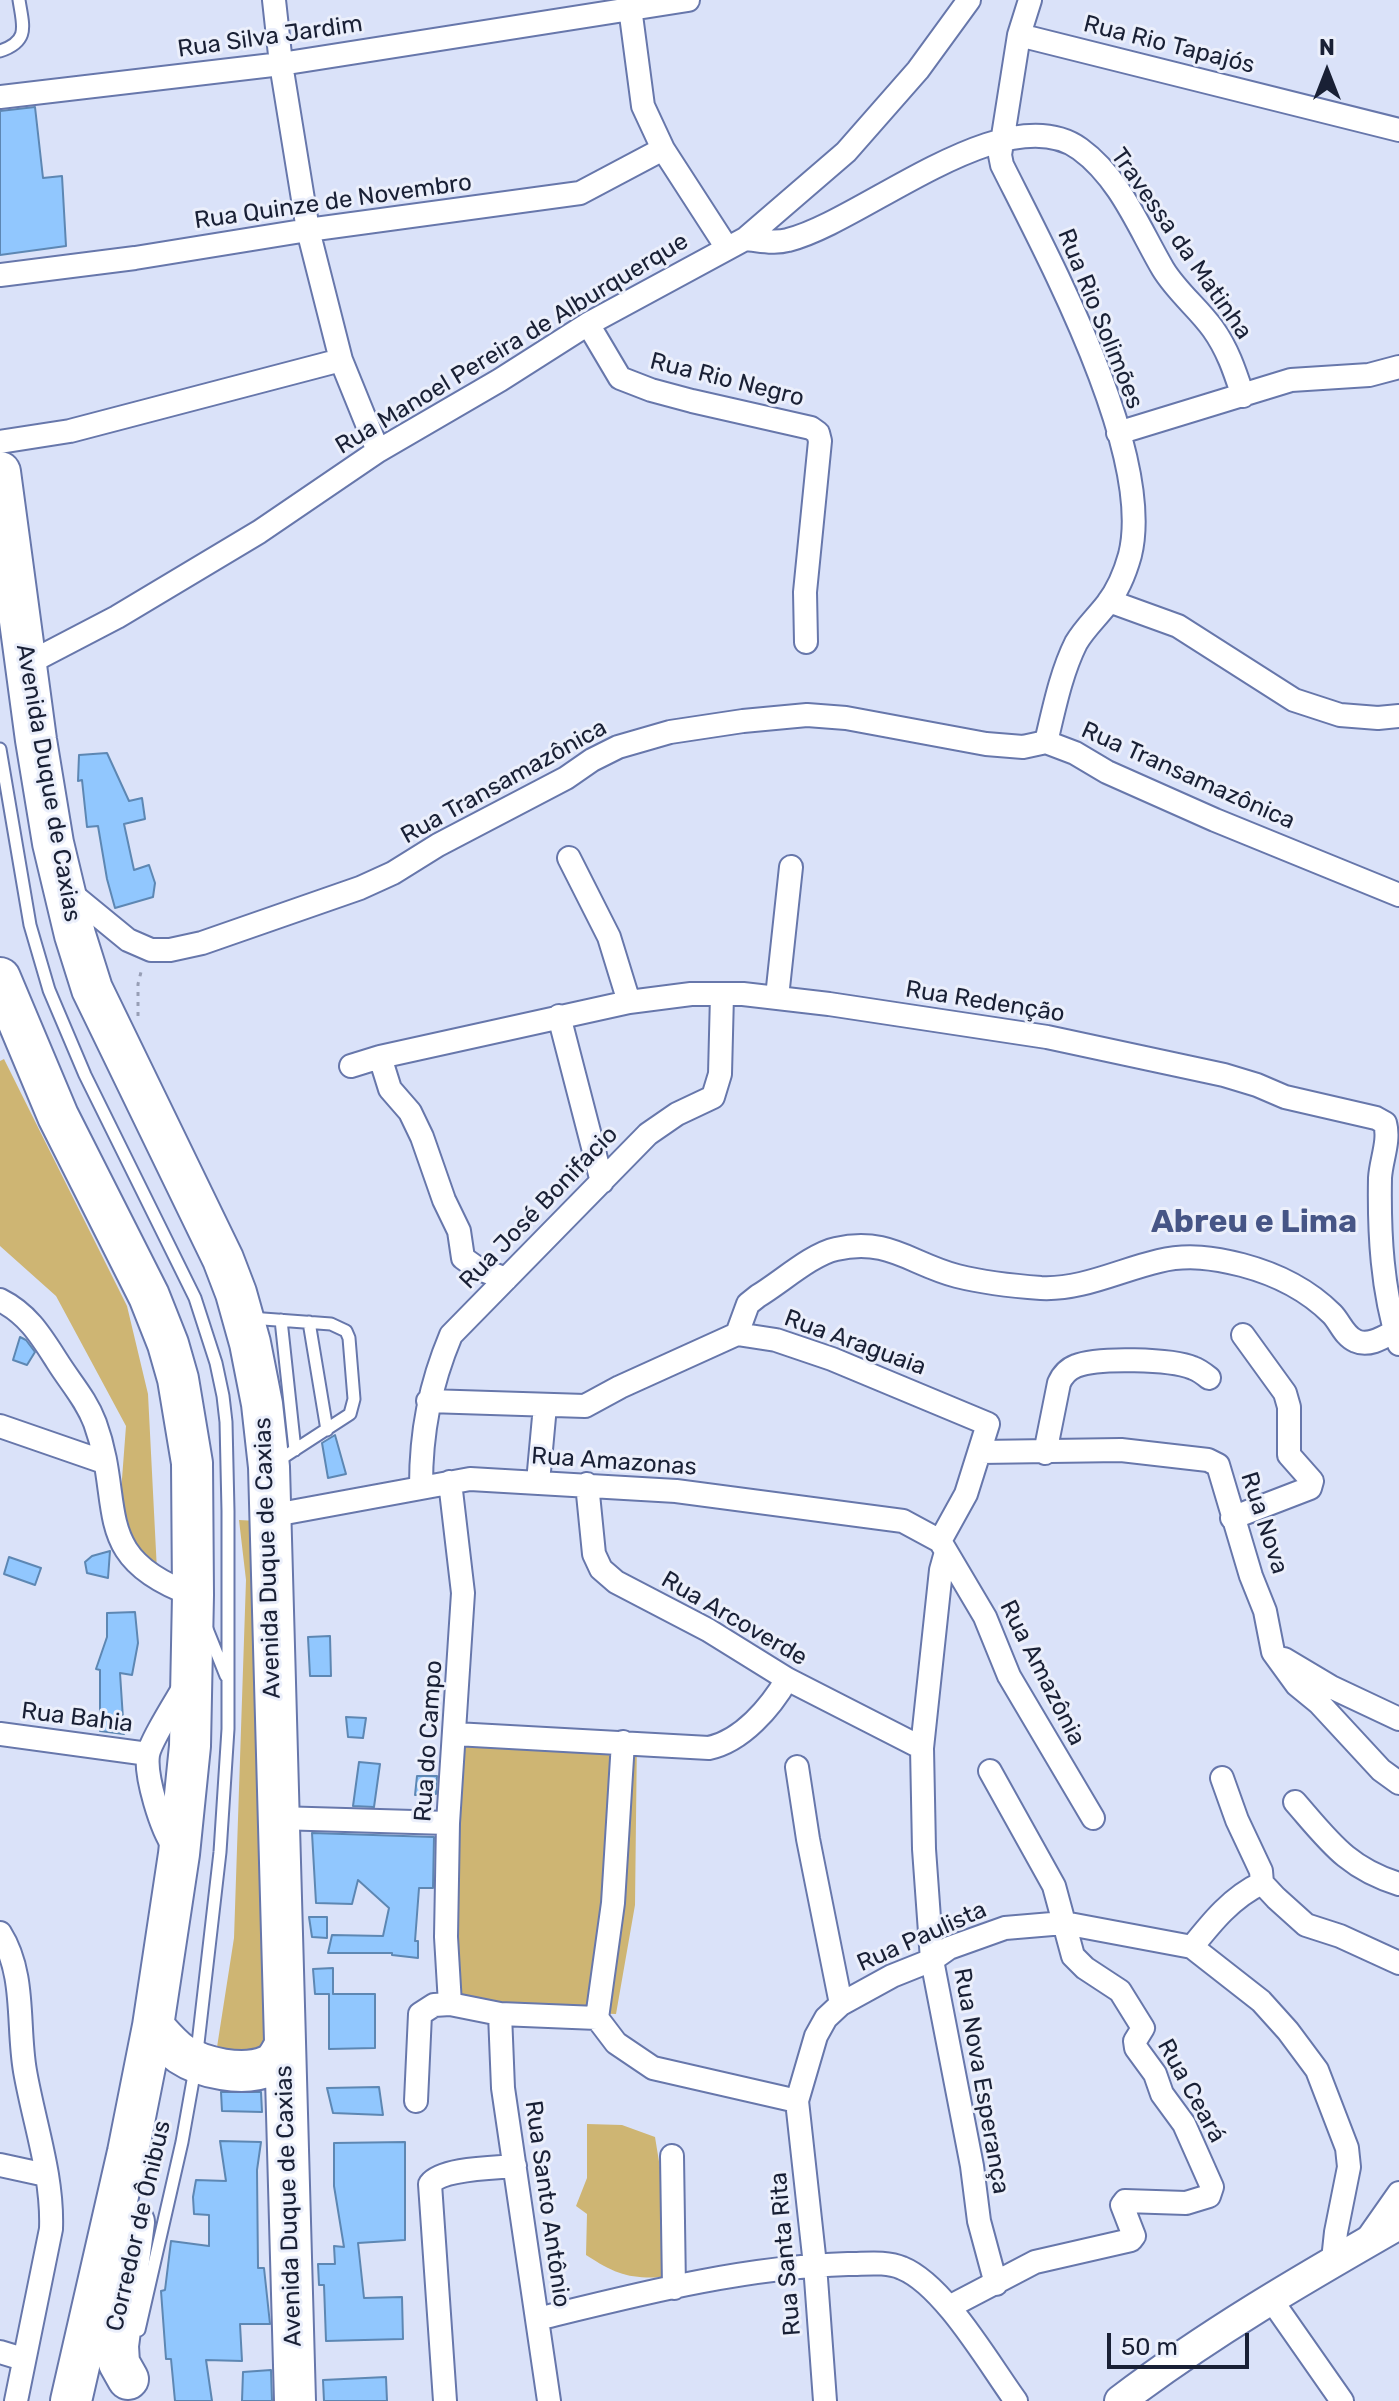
<!DOCTYPE html>
<html>
<head>
<meta charset="utf-8">
<style>
  body { margin:0 }
  #map { position:relative; width:1399px; height:2401px; overflow:hidden; background:#dae2f9; font-family:Rubik,sans-serif }
  canvas { display:block }
  .north { position:absolute; left:1287px; top:32px; width:80px; height:80px; -webkit-text-stroke:6px #ebeffb; paint-order:stroke; rotate:0deg; font-size:22px; font-weight:700; line-height:32px; text-align:center; color:#192035 }
  .north::after { content:''; display:block; margin:auto; width:28px; height:36px; background:#192035; clip-path:polygon(50% 0,100% 100%,50% 72%,0 100%) }
  .scale { position:absolute; left:1107px; top:2333px; width:142px; height:36px; box-sizing:border-box; border:4px solid #192035; border-top:0; padding-left:10px; font-size:24px; line-height:28px; white-space:nowrap; color:#192035; -webkit-text-stroke:6px #ebeffb; paint-order:stroke }
</style>
</head>
<body>
<div id="map">
<canvas width="1399" height="2401"></canvas>
<div class="north">N</div>
<div class="scale">50 m</div>
</div>
<script>
const context = document.querySelector('canvas').getContext('2d');
context.lineJoin = 'round';
function fillPath(path, color) { context.fillStyle = color; context.fill(path, 'evenodd'); }
function strokePath(path, color, width, dash) { context.strokeStyle = color; context.lineWidth = width; context.lineCap = dash ? 'butt' : 'round'; context.setLineDash(dash || []); context.stroke(path); }
function write(font, color, halo, rows, align = 'center') {
  context.font = font + ' Rubik,sans-serif'; context.lineWidth = 6; context.setLineDash([]); context.textBaseline = 'middle'; context.strokeStyle = halo; context.fillStyle = color; for (const [text, x, y, turn = 0] of rows) {
    context.save(); context.translate(x, y); context.rotate((+turn || 0) * Math.PI / 180); context.textAlign = isNaN(turn) ? turn : align; if (halo) context.strokeText(text, 0, 0); context.fillText(text, 0, 0); context.restore();
  }
}
fillPath(new Path2D(`
  M4,1059L127,1306L148,1394L157,1571L128,1564L121,1492L126,1426L56,1296L0,1246V1061Z
  M239,1520L258,1521L271,2061L215,2060L234,1938L246,1580Z
  M458,1727L637,1735L635,1905L616,2014L501,2010L436,1987Z
  M587,2124L622,2125L655,2137L664,2192L666,2277C629,2279 617,2275 586,2255L587,2214L576,2206L587,2178Z`), '#ceb573');
const building = new Path2D(`
  M35,107L43,178L62,176L66,246L0,255V111Z
  M107,753L129,801L142,798L145,819L124,824L134,870L149,865L155,883L153,897L115,908L107,879L98,826L87,827L82,780L78,781L79,755Z
  M20,1337L26,1340L35,1352L27,1365L13,1360Z
  M335,1435L346,1474L328,1478L322,1443Z
  M110,1551L108,1578L87,1573L85,1562L92,1556Z
  M9,1557L41,1568L35,1585L4,1574Z
  M135,1612L138,1643L132,1675L120,1673L124,1734L100,1731V1670L96,1669L107,1637V1613Z
  M330,1636L331,1676H310L308,1637Z
  M346,1717L366,1718L363,1738L348,1737Z
  M359,1762L380,1764L374,1807L353,1806Z
  M417,1776H437L436,1794L415,1795Z
  M312,1833L434,1837L433,1888H419L415,1941H418V1958L392,1955V1953H328L332,1935L383,1936L389,1908L358,1880L352,1904L316,1903Z
  M309,1917H327V1938L312,1937Z
  M333,1968V1994H375V2048L329,2049V1994H315L313,1969Z
  M379,2087L383,2115L333,2113L327,2088Z
  M221,2092H261L262,2112L222,2111Z
  M220,2141L261,2142L257,2170L258,2268H264L270,2324H240L242,2361L206,2360L212,2401H175L171,2359H166L161,2291L165,2290L171,2241L209,2246V2215L194,2214L193,2197L196,2180L226,2181Z
  M405,2142V2240L358,2243L364,2298L402,2297L403,2339L326,2341L324,2285H319L318,2264H335L334,2246L344,2247L334,2186V2143Z
  M271,2370L272,2401H242L243,2372Z
  M386,2377L387,2401H324L323,2380Z`);
fillPath(building, '#91c7fe');
strokePath(building, '#5d87b3', 2);
const lane = new Path2D(`
  M0,51C30,41 23,26 19,0
  M0,749L30,925L49,990L85,1075L195,1298L216,1363L223,1396L226,1422L228,1511V1729L220,1852L197,2052
  M250,1318L331,1324L346,1331L349,1338L354,1399L350,1414L276,1462
  M281,1320L295,1450
  M309,1322L327,1430
  M207,1629L226,1676
  M139,2330L182,2142L195,2069`);
const street = new Path2D(`
  M274,0L281,64L308,230L341,360L378,451
  M629,0L643,106L663,149L727,248
  M1030,0L1019,35L1000,155L1002,165C1048,257 1155,454 1130,555C1125,573 1118,590 1107,604C1097,617 1084,629 1076,643C1061,673 1054,709 1046,742
  M1019,35L1399,130
  M0,97L281,64L688,0
  M745,239C759,240 774,244 788,240C862,222 1005,95 1080,149C1120,178 1139,228 1163,269C1177,292 1198,308 1213,329C1228,350 1235,372 1243,396
  M0,275L135,258L308,230L580,193L663,149
  M588,324L620,378L651,390L692,401L811,428L818,433L820,441L805,592L806,642
  M1118,433L1291,380L1369,375L1399,367
  M0,442L70,431L341,360
  M1109,601L1178,626L1294,700L1340,715L1378,718L1399,716
  M25,665L117,617L259,532L378,451L500,380L588,324L745,239L846,152L918,70L969,0
  M569,858L609,937L629,1002
  M67,890L128,940L151,950H170L202,943L360,888L393,873L438,845L566,778L592,760L618,747L670,732L743,721L807,715L846,718L986,744L1023,747L1046,742L1075,753L1107,772L1215,820L1399,895
  M777,997L791,867
  M559,1016L602,1182
  M380,1057L390,1089L410,1112L422,1137L444,1200L459,1231L463,1258L477,1268L506,1279
  M351,1066L380,1057L629,1002L691,994H743L829,1004L1047,1037L1224,1075L1257,1085L1285,1097L1376,1118L1385,1123C1390,1141 1381,1160 1380,1178C1379,1234 1382,1290 1399,1344
  M0,1300C28,1314 41,1336 57,1361C70,1382 86,1399 95,1423C125,1505 88,1557 193,1595
  M737,1334L748,1304L758,1296C780,1283 812,1254 836,1249C888,1237 911,1264 957,1276C985,1283 1013,1286 1041,1288C1082,1290 1120,1270 1159,1261C1188,1254 1214,1258 1242,1265C1276,1274 1307,1289 1332,1314C1340,1322 1344,1336 1356,1341C1369,1347 1384,1337 1395,1331
  M428,1401L585,1406L620,1387L737,1334L776,1340L832,1359L988,1424L966,1494L940,1541
  M0,1426L104,1462
  M980,1452L1121,1450L1208,1460L1218,1465L1251,1576L1265,1611L1273,1652L1297,1685L1319,1703L1381,1770L1399,1783
  M1045,1453L1059,1383C1063,1374 1068,1369 1076,1366C1097,1357 1172,1359 1193,1368C1199,1370 1204,1374 1209,1378
  M450,1482L463,1593L448,1823L446,1937L450,2004
  M538,1482L545,1406
  M587,1484L594,1554L601,1569L616,1582L708,1630L787,1679L922,1748
  M421,1486C421,1432 430,1385 451,1335L648,1134L677,1114L713,1097L720,1074L722,995
  M269,1516L470,1479L676,1491L903,1521L940,1541L985,1617L1009,1676L1093,1818
  M1232,1518L1310,1488L1312,1481L1289,1455V1407L1285,1393L1243,1335
  M946,1552L941,1570L922,1748L924,1849L932,1960L972,2166L979,2221L996,2284
  M1284,1659L1331,1687L1399,1719
  M0,1734L148,1754
  M455,1734L709,1748C742,1741 771,1707 787,1679
  M797,1767L808,1839L841,2004
  M1222,1778L1237,1820L1261,1871L1262,1883L1276,1898L1306,1925L1340,1936L1399,1963
  M1295,1802C1329,1841 1347,1868 1399,1884
  M277,1818L448,1823
  M174,1847C161,1829 145,1776 148,1755C150,1742 176,1701 184,1687
  M0,1933C26,1974 17,2025 25,2071C34,2123 53,2175 51,2229L16,2401
  M1192,1947C1212,1922 1232,1897 1262,1883
  M500,2014L503,2088L549,2401
  M597,2018L613,1903L623,1742
  M416,2101L420,2014L434,2005L450,2004L500,2014L597,2018L616,2043L653,2068L797,2101
  M672,2156L674,2288
  M0,2165L46,2175
  M1366,2240L1399,2193
  M1270,2298L1342,2401
  M949,2307L1035,2262L1131,2240L1134,2236L1122,2205L1125,2201L1186,2203L1209,2196L1212,2187L1184,2124L1162,2094L1155,2074L1136,2048L1135,2041L1143,2028L1120,1991L1085,1968L1073,1956L1054,1886L990,1771
  M537,2319C639,2294 743,2267 848,2264C866,2264 886,2261 902,2268C944,2285 989,2364 1016,2401
  M0,2352L23,2359
  M445,2401L430,2184C442,2168 494,2168 515,2166
  M825,2401L815,2265L797,2101L816,2036L826,2018L841,2004L892,1976L932,1960L949,1948L1005,1928L1064,1923L1192,1947L1261,2001L1288,2031L1317,2070L1347,2148L1349,2167L1336,2232L1333,2260`);
const secondary = new Path2D(`
  M1120,2401C1208,2334 1303,2279 1399,2224`);
const highway = new Path2D(`
  M0,472L36,740L53,843L75,935L92,989L223,1259L236,1293L250,1343L262,1404L269,1467L295,2401
  M0,978L58,1116L149,1296L168,1344L178,1379L192,1463L193,1595L190,1746L179,1854L153,2026L128,2152L71,2401
  M153,2026C162,2036 170,2046 181,2054C202,2068 243,2077 268,2066C276,2063 280,2054 284,2047
  M128,2379L119,2363L118,2346L134,2222`);
strokePath(lane, '#6777ab', 15);
strokePath(street, '#6777ab', 26);
strokePath(secondary, '#6777ab', 34);
strokePath(highway, '#6777ab', 44);
strokePath(new Path2D(`
  M138,1016V984L142,968`), '#979eb5', 3, [4, 6]);
strokePath(lane, '#fff', 11);
strokePath(street, '#fff', 22);
strokePath(secondary, '#fff', 30);
strokePath(highway, '#fff', 40);
write('24px', '#192035', '#ebeffb', [
  ["Rua Silva Jardim",270,37,-8],
  ["Rua Rio Tapajós",1169,45,14],
  ["Rua Quinze de Novembro",333,202,-8],
  ["Travessa da Matinha",1181,244,55],
  ["Rua Rio Solimões",1100,319,68],
  ["Rua Manoel Pereira de Alburquerque",512,344,-31],
  ["Rua Rio Negro",727,380,14],
  ["Rua Transamazônica",1188,776,24],
  ["Rua Transamazônica",504,782,-29],
  ["Avenida Duque de Caxias",48,783,80],
  ["Rua Redenção",985,1002,9],
  ["Rua José Bonifacio",539,1208,-46],
  ["Rua Araguaia",855,1343,20],
  ["Rua Amazonas",614,1462,4],
  ["Rua Nova",1264,1523,72],
  ["Avenida Duque de Caxias",268,1558,-92],
  ["Rua Arcoverde",734,1619,30],
  ["Rua Amazônia",1042,1673,63],
  ["Rua Bahia",77,1718,7],
  ["Rua do Campo",429,1741,-86],
  ["Rua Paulista",922,1937,-24],
  ["Rua Nova Esperança",981,2081,80],
  ["Rua Ceará",1191,2091,61],
  ["Rua Santo Antônio",547,2204,82],
  ["Avenida Duque de Caxias",289,2206,-92],
  ["Corredor de Ônibus",139,2226,-77],
  ["Rua Santa Rita",786,2254,-95]
]);
write('bold 32px', '#465586', '#ebeffb', [
  ["Abreu e Lima",1254,1223]
]);
</script>
</body>
</html>
